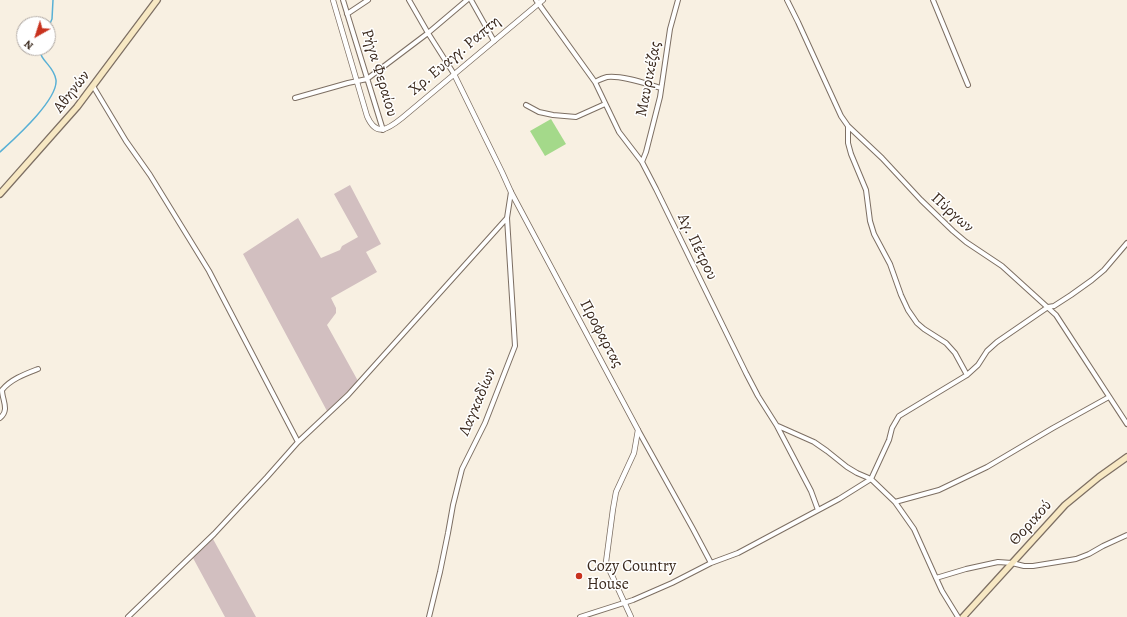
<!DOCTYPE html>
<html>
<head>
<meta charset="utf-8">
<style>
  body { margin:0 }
  #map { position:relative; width:1127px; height:617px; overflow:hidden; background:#f8f0e2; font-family:Alegreya,serif }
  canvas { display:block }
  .north { position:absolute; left:16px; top:16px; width:40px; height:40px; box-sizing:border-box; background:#fff; border:1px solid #b1aaa5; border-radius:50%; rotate:219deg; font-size:11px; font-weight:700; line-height:16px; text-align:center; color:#3b2a1e }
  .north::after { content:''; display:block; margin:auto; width:14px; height:18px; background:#c8321e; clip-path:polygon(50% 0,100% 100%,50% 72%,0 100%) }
</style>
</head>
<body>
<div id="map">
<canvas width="1127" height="617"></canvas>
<div class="north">N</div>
</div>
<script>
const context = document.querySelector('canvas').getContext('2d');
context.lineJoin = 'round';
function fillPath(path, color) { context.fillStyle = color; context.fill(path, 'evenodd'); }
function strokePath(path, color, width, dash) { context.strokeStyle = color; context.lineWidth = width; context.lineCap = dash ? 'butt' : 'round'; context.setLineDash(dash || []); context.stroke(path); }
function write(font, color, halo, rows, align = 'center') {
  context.font = font + ' Alegreya,serif'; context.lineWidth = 3; context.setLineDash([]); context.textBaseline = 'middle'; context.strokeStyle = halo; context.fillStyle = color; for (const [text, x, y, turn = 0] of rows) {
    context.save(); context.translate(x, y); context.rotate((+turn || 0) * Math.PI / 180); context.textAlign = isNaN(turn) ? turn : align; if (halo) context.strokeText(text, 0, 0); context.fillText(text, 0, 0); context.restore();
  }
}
fillPath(new Path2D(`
  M350,185L381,244L366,252L377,272L331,298L336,308V313L327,325L358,381L327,411L243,254L298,218L321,258L340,250L342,246L358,237L334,194Z
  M213,539L256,617H225L193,558Z`), '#d2bfc0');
fillPath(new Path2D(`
  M551,119L566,144L545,156L530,131Z`), '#a4d98a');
strokePath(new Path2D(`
  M48,28L52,19L53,0
  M0,152C14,139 58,100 56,80C54,65 39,61 40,48`), '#58b0d5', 1.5);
const minor = new Path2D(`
  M343,0L383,130
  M409,0L428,33L454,74
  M471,0L494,41
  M536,0L595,82L619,132L642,162L656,189L746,373L758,396L777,426L811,491L818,510
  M787,0L798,22L841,116L848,126L882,158L921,200L953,231L966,242L1002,266L1056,315L1127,424
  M933,0L968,85
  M347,14L368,0
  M595,82C599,80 603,78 607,77C622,75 647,84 661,88
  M93,86L126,141L150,175L209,271L298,442
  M295,98L348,83L367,79L428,33L467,0
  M526,105L539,112L553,115L576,117L605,104
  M848,126V143L851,154L866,190L870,221L874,234L890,264L901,295L908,310L917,323L924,329L946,343L955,353L967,375
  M642,162L646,152L660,97L670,29L678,0
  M0,418C10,410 2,400 2,390C11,379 25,374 38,369
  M778,426L814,442L827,451L847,467L857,473L871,479L895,502L939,490L987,467L1053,428L1109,397
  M638,430L693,529L711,563
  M895,502L914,529L936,578
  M128,617L214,534L267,477L298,442L348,395L507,218
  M429,617L440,572L448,533L453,505L462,469L485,423L515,346L507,218L511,192
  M580,617L633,600L672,583L711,563L738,553L839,499L871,479L889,440L892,428L899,416L967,375L978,365L987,351L997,342L1048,307L1054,306L1071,295L1092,280L1104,270L1127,243
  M958,617L942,591L936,578L966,569L998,562L1012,563L1024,566H1033L1076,559L1089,554L1103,546L1127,535`);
const tertiary = new Path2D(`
  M333,0L367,116C376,137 387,130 402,118L543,0
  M454,74L502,172L511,192L638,430L634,453L616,492L613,509L606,562L609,569L631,617`);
const secondary = new Path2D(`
  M0,194L77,107L157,0
  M963,617L1065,505L1099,477L1127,457`);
strokePath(minor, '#7d6f63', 6);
strokePath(tertiary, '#7d6f63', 6);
strokePath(secondary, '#7d6f63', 8);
strokePath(minor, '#fff', 4);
strokePath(tertiary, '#fff', 4.5);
strokePath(secondary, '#f7e8c3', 5.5);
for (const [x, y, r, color] of [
  [579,576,4,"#c8321e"]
]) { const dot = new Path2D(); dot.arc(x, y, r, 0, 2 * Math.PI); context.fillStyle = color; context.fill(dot); strokePath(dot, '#fff', 1.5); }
write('16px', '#3b2a1e', '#fff', [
  ["Χρ. Ευαγγ. Ραπτη",455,56,-40],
  ["Ρήγα Φεραίου",379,73,73],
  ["Μαυρικέζας",649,79,-79],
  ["Αθηνών",72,92,-52],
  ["Πύργων",952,213,42],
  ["Αγ. Πέτρου",697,247,64],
  ["Προφαρτας",601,334,62],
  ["Λαγκαδίων",478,402,-67],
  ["Θορικού",1031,523,-48]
]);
write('16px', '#3b2a1e', '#fff', [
  ["Cozy Country",587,567],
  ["House",587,585]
], 'left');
</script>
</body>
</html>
